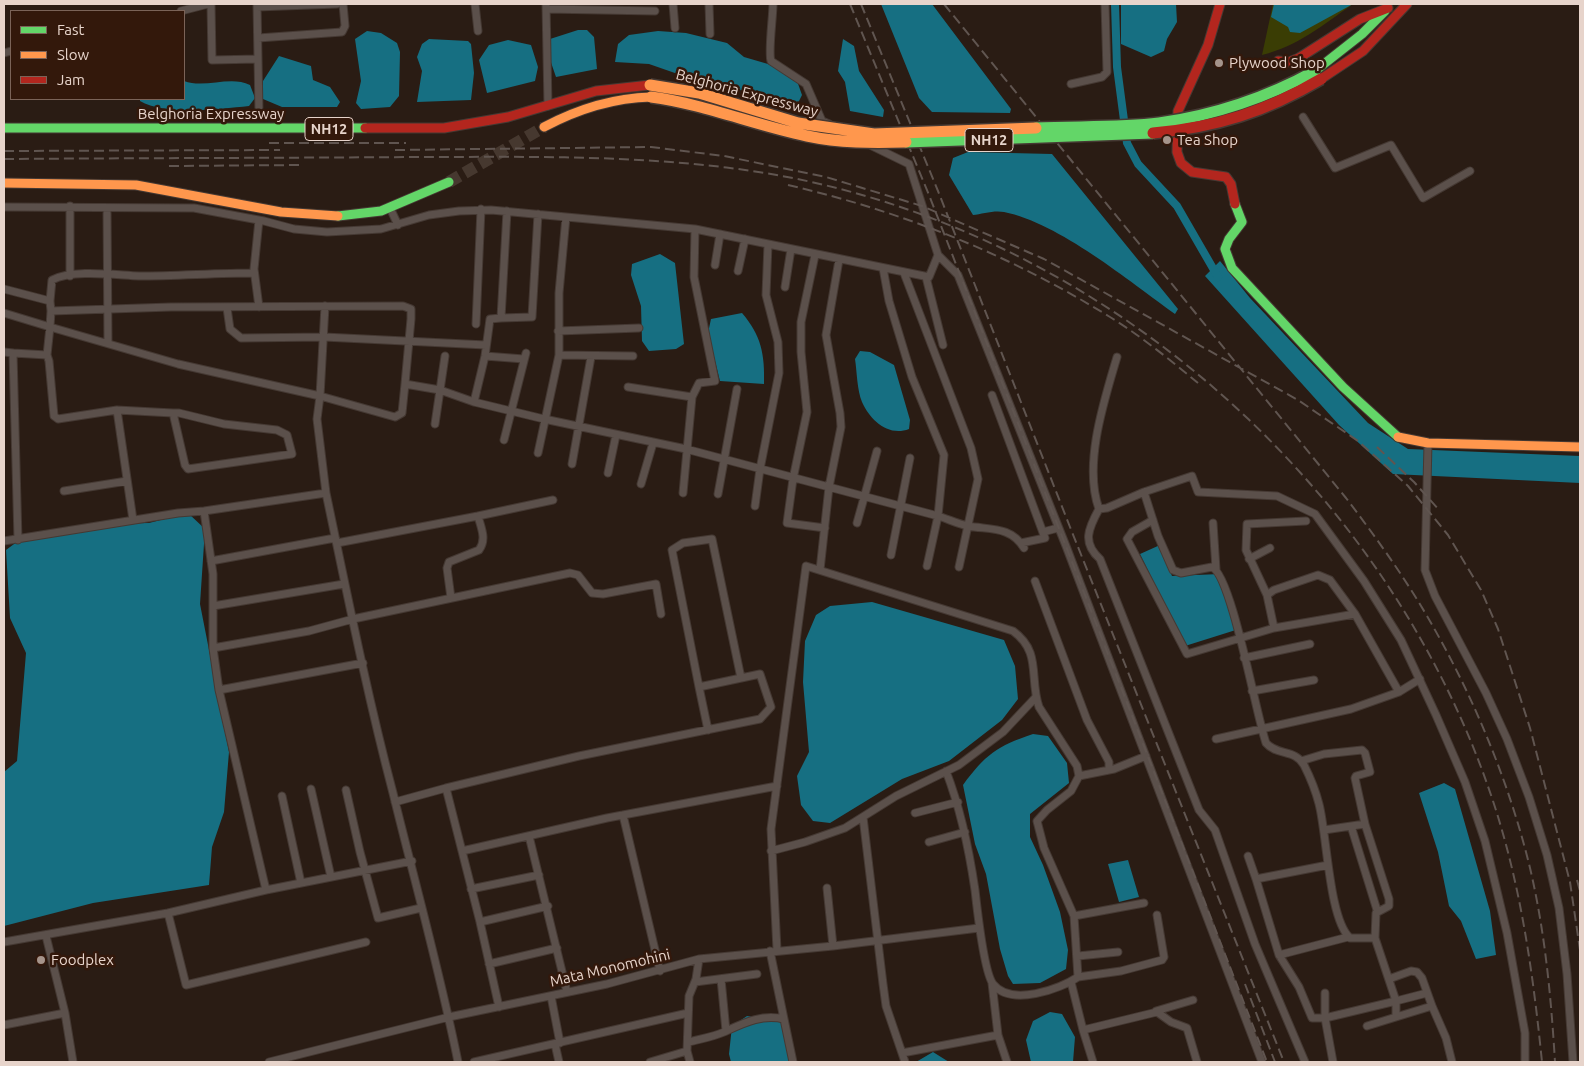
<!DOCTYPE html>
<html>
<head>
<meta charset="utf-8">
<style>
  body { margin:0 }
  #map { position:relative; width:1584px; height:1066px; overflow:hidden; background:#2a1c14; font-family:Ubuntu,sans-serif }
  canvas { display:block }
  .frame { position:absolute; inset:0; border:5px solid #e7d4cb; pointer-events:none }
  .legend { position:absolute; left:10px; top:10px; width:175px; height:90px; box-sizing:border-box; background:#33180b; border:1px solid #7b6358; margin:0; padding:6px 9px; list-style:none; font-size:15px; color:#e7d4cb }
  .legend li { display:flex; align-items:center; gap:10px; height:25px }
  .legend b { width:25px; border:1px solid #7b6358 }
</style>
</head>
<body>
<div id="map">
<canvas width="1584" height="1066"></canvas>
<div class="frame"></div>
<ul class="legend">
<li><b style="height:6px;background:#63d668"></b>Fast</li>
<li><b style="height:6px;background:#ff974d"></b>Slow</li>
<li><b style="height:6px;background:#b3261e"></b>Jam</li>
</ul>
</div>
<script>
const context = document.querySelector('canvas').getContext('2d');
context.lineJoin = 'round';
function fillPath(path, color) { context.fillStyle = color; context.fill(path, 'evenodd'); }
function strokePath(path, color, width, dash) { context.strokeStyle = color; context.lineWidth = width; context.lineCap = dash ? 'butt' : 'round'; context.setLineDash(dash || []); context.stroke(path); }
function write(font, color, halo, rows, align = 'center') {
  context.font = font + ' Ubuntu,sans-serif'; context.lineWidth = 5; context.setLineDash([]); context.textBaseline = 'middle'; context.strokeStyle = halo; context.fillStyle = color; for (const [text, x, y, turn = 0] of rows) {
    context.save(); context.translate(x, y); context.rotate((+turn || 0) * Math.PI / 180); context.textAlign = isNaN(turn) ? turn : align; if (halo) context.strokeText(text, 0, 0); context.fillText(text, 0, 0); context.restore();
  }
}
fillPath(new Path2D(`
  M1273,4H1353C1323,25 1298,46 1262,55Z`), '#3a3d04');
fillPath(new Path2D(`
  M881,4H932L1011,109L1010,113L932,112L919,98Z
  M1121,4H1176L1177,22L1167,39L1164,51L1151,57L1121,44Z
  M1274,4H1353L1300,33L1290,32L1288,27L1271,17Z
  M578,30H587L594,37L597,69L556,77L546,48L550,39Z
  M367,31L381,33L397,43L400,52L399,96L390,107L361,109L356,103L361,81L355,39Z
  M658,31L686,33L727,43L744,57L768,64L796,78L802,95L798,103L695,80L649,64L615,62L618,44L629,35Z
  M429,39L468,41L471,44L474,73L471,100L417,102L422,71L417,57L422,44Z
  M843,39L854,46L859,71L884,110L883,117L850,111L845,82L838,71Z
  M508,40L531,45L538,67L535,81L487,93L479,60L489,45Z
  M279,56L311,66L313,80L330,87L340,102L337,107H282L263,99V81Z
  M184,81C205,89 230,75 250,85L255,98L249,106C219,109 166,116 140,101V99H184Z
  M968,152L1052,154L1178,309L1175,314C1129,281 1059,223 1004,212C994,210 982,214 973,215L949,175L953,158Z
  M660,254L675,263L684,344L676,349L649,351L642,341L641,306L631,275L632,264Z
  M1220,261L1250,298L1368,423L1408,449L1580,456V483L1393,474L1339,425L1205,276Z
  M742,313C761,335 765,354 764,384L720,381L708,333L711,319Z
  M860,351L870,352L894,365L910,420L909,429C888,437 870,420 862,402C857,390 857,372 855,359Z
  M188,513L205,529L200,604L229,752L224,812L212,847L209,885L93,903L4,926V772L17,761L26,653L10,618L6,550L22,538L99,524L149,523Z
  M1160,545L1172,576L1220,574L1239,629L1185,646L1140,554Z
  M872,602L1004,640L1015,666L1018,699L1002,720L949,761L902,779L830,823L813,821L801,805L797,776L809,752L803,682L805,641L816,615L830,606Z
  M1033,734L1048,736L1067,763L1069,783L1030,814V837L1043,865L1060,912L1068,950L1066,969L1040,983L1013,984L1008,976L1000,949L986,874L975,844L963,785C985,755 997,746 1033,734Z
  M1444,783L1455,789L1490,911L1496,955L1476,959L1461,921L1449,906L1438,852L1419,793Z
  M1128,860L1139,897L1119,902L1108,864Z
  M1050,1012L1062,1014L1075,1037L1073,1062H1031L1026,1040L1033,1021Z
  M747,1016L786,1021L790,1062H731L729,1054L732,1026Z
  M933,1052L949,1062H916Z`), '#166f82');
strokePath(new Path2D(`
  M1115,4L1117,67L1127,143L1138,164L1177,206L1218,277`), '#166f82', 8);
strokePath(new Path2D(`
  M449,182L544,127`), '#46382f', 12, [12, 6]);
const street = new Path2D(`
  M211,4L212,60L258,59
  M257,4L259,113
  M475,4L478,31
  M546,4L548,106
  M673,4L675,28
  M709,4L710,34
  M773,4C773,17 768,52 771,61L806,84L822,121L829,124
  M257,7L337,4
  M546,9L655,11
  M181,11L208,4
  M258,38L342,32L345,26L343,4
  M4,53L11,51
  M1071,84L1102,77L1107,72L1105,4
  M1303,117L1335,168L1391,145L1423,198L1470,171
  M872,146L909,164L938,255
  M70,206V276
  M4,207L194,208L264,221L294,229L327,232L381,229L429,215L459,211L491,210L695,229L929,277L938,255L958,275L1066,546L1262,1062
  M107,208L108,343
  M390,208L398,225
  M507,211L501,318L532,317L538,214
  M566,217L559,293V355L633,356
  M259,220L254,269L259,307
  M815,255L801,322V352L807,412L793,479L787,523L825,528
  M715,265L720,234
  M883,268L889,301L912,377L944,455L938,516L927,566
  M738,271L745,239
  M904,273L971,448L978,479L959,567
  M926,277L943,345
  M785,287L791,249
  M4,289L50,301L51,311
  M50,301L52,280C73,269 115,275 139,276C177,276 216,273 254,273
  M227,308L230,329L241,338L324,337L486,345
  M4,313L50,327L51,311L171,307L403,306L411,309V319L405,384
  M476,324L481,209
  M558,331L639,328
  M4,352L13,353L18,540
  M13,353L47,355
  M485,356L524,359
  M1117,357C1104,401 1083,465 1099,509L1107,508L1144,492L1158,536L1173,570L1181,573L1212,567C1232,576 1256,715 1266,743C1277,756 1295,749 1304,765C1310,777 1316,792 1319,804C1327,834 1329,920 1350,938H1375L1396,1001L1325,1018H1312L1299,987L1279,955L1256,879
  M628,387L692,397
  M992,395L1045,538L1021,543
  M474,402L485,356L490,319L501,318
  M117,410L173,413H179L224,424L277,430L287,435L292,454L188,469L185,465L173,413
  M435,424L445,356
  M504,440L526,353
  M1428,443L1425,570L1435,596L1486,693L1507,739L1529,797L1547,855L1559,908L1567,974L1573,1062
  M538,453L559,355
  M572,464L591,357
  M608,473L616,435
  M641,484L653,443
  M64,491L127,481
  M1144,492L1192,476L1198,492L1277,496L1315,514L1364,581L1401,640L1436,715L1465,782L1485,841L1507,933L1525,1033V1062
  M326,493L317,419L320,396L395,417L402,413L405,384L440,390L474,402L544,419L686,449L938,516C948,519 958,524 968,526C990,530 1011,526 1024,548
  M683,493L692,397L699,383L715,381L694,277L695,229
  M718,494L737,389
  M755,506L760,469L779,373L778,342L766,295L768,244
  M1099,509C1088,529 1082,543 1100,559L1199,810L1215,830L1255,944L1305,1062
  M204,511L213,574V648L219,690L266,890
  M478,516L553,500
  M133,520L117,410L58,419L54,416L49,361L47,355L50,327L178,364L320,396L325,306
  M1153,520L1132,532L1127,539L1187,654L1274,628L1355,614
  M857,523L877,451
  M1213,523L1216,569
  M1043,532L1058,528
  M4,541L178,513L204,511L326,493C347,593 367,694 393,793C415,883 440,972 458,1062
  M337,543L478,516C481,528 487,539 479,550L449,562L447,568L451,598
  M891,555L910,458
  M1249,559L1270,548
  M211,561L335,538
  M820,570L829,487L841,427L840,413L826,335L839,260
  M1035,581L1087,720L1109,762V768
  M1267,595L1246,550L1247,524L1306,521
  M213,606L344,584
  M1274,628L1267,595L1274,590L1318,575L1330,580L1355,614L1399,692L1420,679
  M213,648L309,631L353,619L570,573L578,575L592,593L603,594L656,584L661,614
  M1244,658L1310,644
  M699,687L708,730
  M219,690L363,663
  M1252,691L1314,680
  M1216,739L1351,709L1399,692
  M1301,761L1324,754L1362,750L1365,753L1370,772L1356,776L1355,778L1365,824
  M1079,776L1114,769L1146,756
  M446,788L579,756L760,719L771,707L760,674L699,687L672,550L683,543L712,539L741,678
  M311,789L331,877
  M346,790L360,852L378,918L421,908
  M282,796L301,883
  M395,802L446,788L480,922L499,1007
  M915,813L958,802
  M623,815L660,971
  M863,817L883,984L886,1006L902,1053
  M1351,826L1377,910
  M1324,830L1365,824L1389,899V906L1376,913L1375,938
  M529,836L567,992
  M929,842L965,832
  M462,851L607,818L777,786
  M771,851L805,842L845,828L896,796L959,765L1003,732L1036,697
  M1248,856L1256,879L1328,865
  M827,888L833,946
  M471,889L539,875
  M168,913L186,985L366,942
  M1074,916L1144,903
  M480,922L548,906
  M46,936L65,1013L73,1062
  M4,942L168,913L266,890L412,861
  M777,950L771,829L806,566L1013,631C1042,652 1029,678 1039,707L1077,766L1079,776L1071,791L1047,810L1037,821L1044,848L1074,916L1078,977C1060,989 1011,1007 993,984C984,972 977,908 975,890C969,849 961,810 946,771
  M770,951L784,1019
  M1279,955L1348,937
  M1078,956L1118,952
  M489,964L557,948
  M1078,977L1121,971L1162,960L1164,957L1157,915
  M721,979L726,1031
  M1389,979L1411,971L1417,972L1422,978L1432,1006
  M695,982L757,974
  M1071,982L1083,1030L1157,1012L1171,1022L1187,1028L1197,1062
  M992,983L998,1035L1007,1062
  M1325,993V1018L1333,1062
  M551,996L560,1043
  M1156,1011L1193,1000
  M1396,1017L1432,1006L1446,1038L1452,1062
  M4,1025L65,1013
  M1367,1026L1396,1017V1001L1427,993
  M1083,1030L1093,1062
  M689,1042C700,1039 713,1037 724,1032C744,1023 761,1014 784,1019L793,1062
  M555,1044L559,1062
  M269,1062L449,1017L607,984L699,959L833,946L979,928
  M474,1062L688,1013
  M650,1062L687,1051
  M690,1062L687,1051L689,996L696,979L699,959
  M905,1062L902,1053L998,1035`);
const fast = new Path2D(`
  M1315,71L1362,34L1385,11
  M4,128H365
  M1235,204L1242,222L1229,239L1225,249L1232,268L1343,387L1398,437
  M338,216L381,211L449,182`);
const slow = new Path2D(`
  M544,127C578,109 612,98 651,97
  M4,183L136,185L281,212L338,216
  M1398,437L1428,443L1580,447`);
const jam = new Path2D(`
  M1220,4L1208,45L1178,111L1177,152L1181,163L1192,172L1226,177L1231,184L1235,204
  M1278,61L1289,62L1299,58L1360,19L1388,8
  M1321,79L1363,51L1407,4
  M365,128H444L508,117L596,91L650,85`);
strokePath(street, '#453933', 9);
strokePath(fast, '#453933', 11);
strokePath(slow, '#453933', 11);
strokePath(jam, '#453933', 11);
strokePath(street, '#5b504b', 7);
strokePath(fast, '#63d668', 9);
strokePath(slow, '#ff974d', 9);
strokePath(jam, '#b3261e', 9);
strokePath(new Path2D(`
  M850,4L929,195L1267,1062
  M861,4L938,191L1070,527L1284,1062
  M944,4L1346,498C1375,536 1403,575 1427,616C1472,693 1509,781 1530,868C1545,932 1551,996 1555,1062
  M269,143H406
  M395,150L651,147L724,156L826,177L922,206L1044,259L1298,400L1358,441L1408,486L1448,535L1481,590L1498,629L1530,728L1570,882L1580,950
  M4,151L280,150
  M4,159C140,158 277,158 413,157C532,157 653,154 771,174C1101,231 1388,484 1493,801C1521,886 1533,973 1542,1062
  M169,166L301,165
  M788,185C904,212 1008,254 1110,317C1141,336 1170,360 1198,383
  M1377,447L1414,482L1440,511
  M1577,880L1580,891
  M1245,984L1275,1062`), '#605550', 2, [10, 5]);
const fastBridge = new Path2D(`
  M1036,128C1077,126 1119,128 1159,123C1215,115 1266,98 1315,71
  M906,142L1153,133`);
const slowBridge = new Path2D(`
  M650,85L699,93L798,123L874,134L1036,128
  M651,97C704,104 754,125 807,136C840,143 872,143 906,142`);
const jamBridge = new Path2D(`
  M1153,133C1217,127 1265,112 1321,79`);
strokePath(fastBridge, '#453933', 14, []);
strokePath(slowBridge, '#453933', 14, []);
strokePath(jamBridge, '#453933', 14, []);
strokePath(fastBridge, '#63d668', 11);
strokePath(slowBridge, '#ff974d', 11);
strokePath(jamBridge, '#b3261e', 11);
for (const [x, y, r, color] of [
  [1219,63,5,"#a5948b"],
  [1167,140,5,"#a5948b"],
  [41,960,5,"#a5948b"]
]) { const dot = new Path2D(); dot.arc(x, y, r, 0, 2 * Math.PI); context.fillStyle = color; context.fill(dot); strokePath(dot, '#33180b', 2); }
for (const [x, y, w] of [
  [329,129,48],
  [989,140,48]
]) { const box = new Path2D(); box.roundRect(x - w / 2, y - 11.5, w, 23, 4); context.fillStyle = '#33180b'; context.fill(box); strokePath(box, '#e7d4cb', 1); }
write('bold 14px', '#e7d4cb', null, [
  ["NH12",329,129],
  ["NH12",989,140]
]);
write('15px', '#e7d4cb', '#33180b', [
  ["Plywood Shop",1229,63],
  ["Tea Shop",1177,140],
  ["Foodplex",51,960]
], 'left');
write('15px', '#e7d4cb', '#33180b', [
  ["Belghoria Expressway",747,93,15],
  ["Belghoria Expressway",211,114],
  ["Mata Monomohini",610,968,-13]
]);
</script>
</body>
</html>
